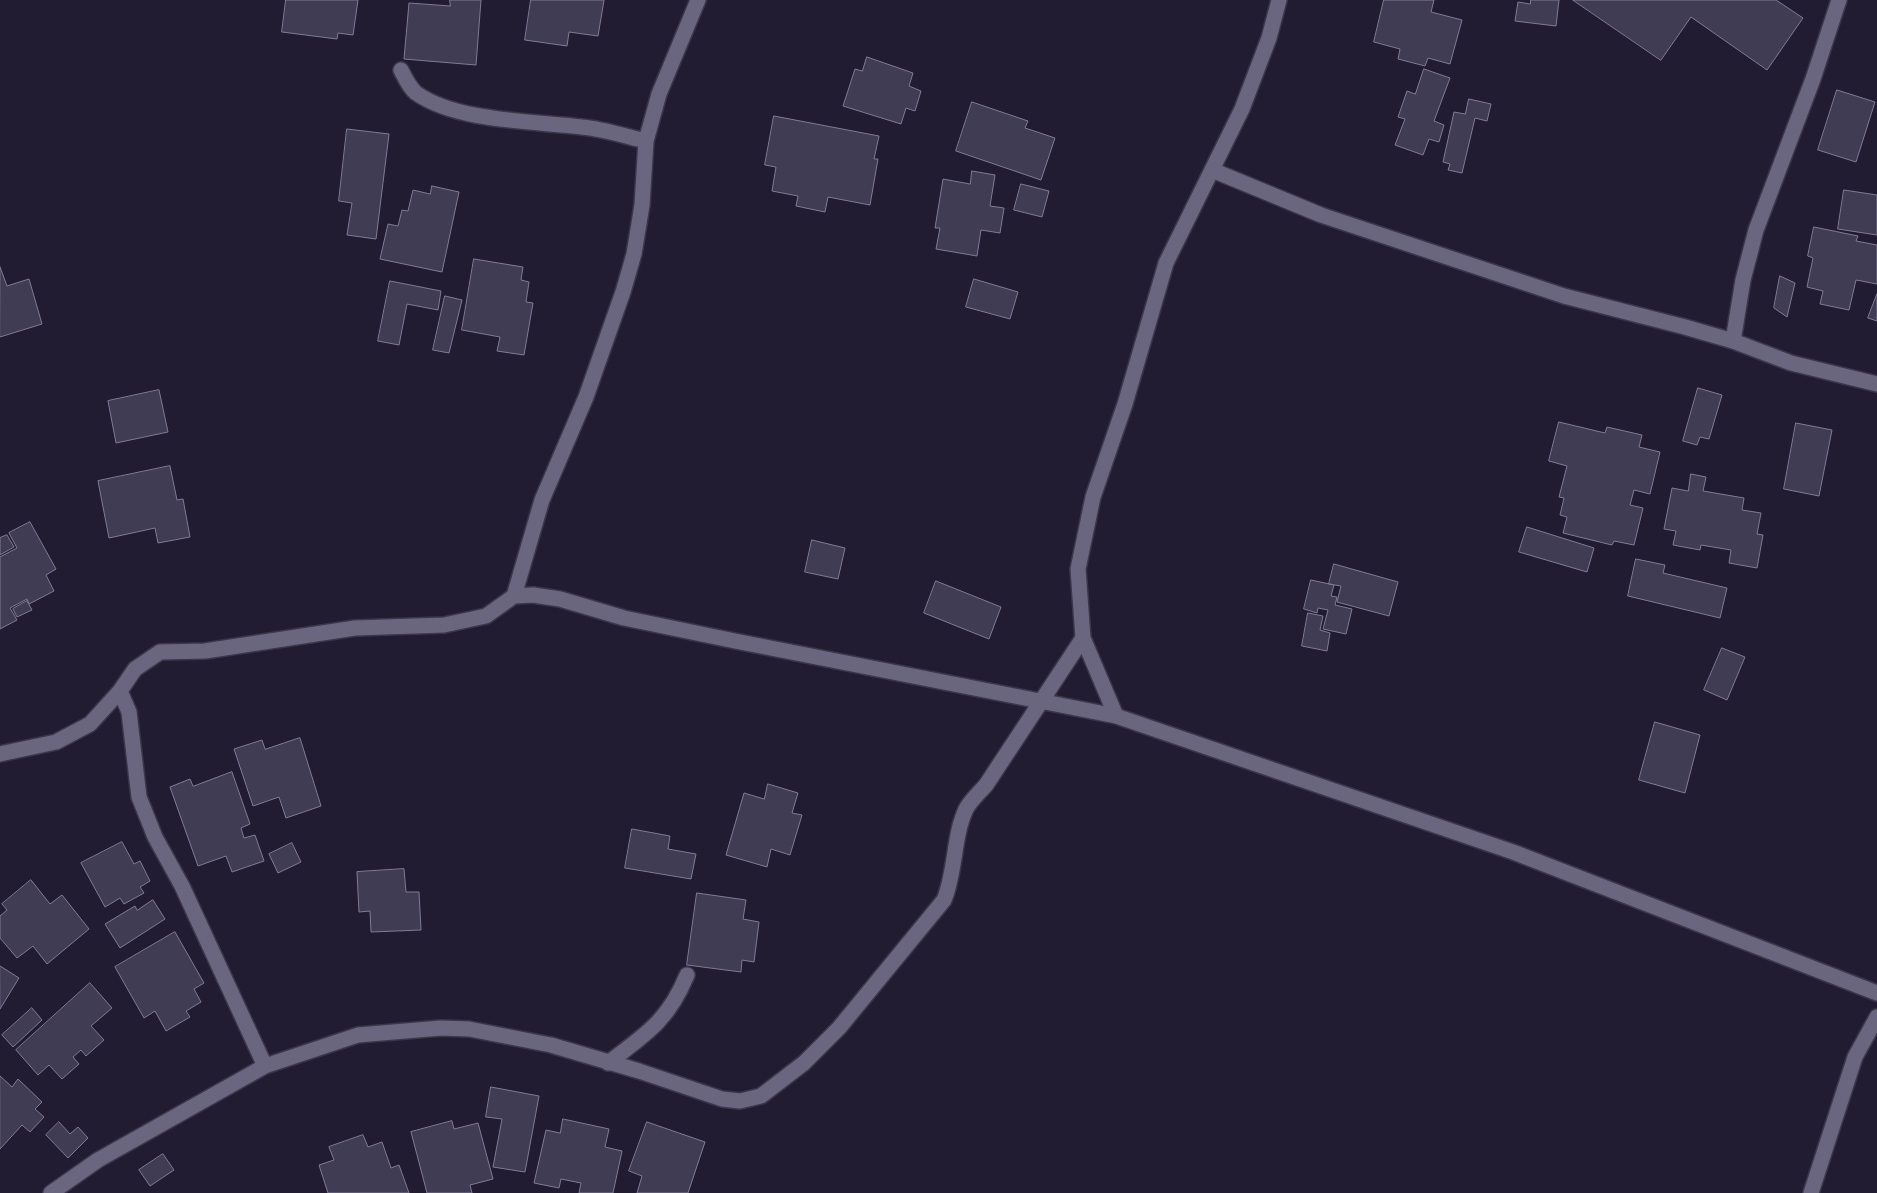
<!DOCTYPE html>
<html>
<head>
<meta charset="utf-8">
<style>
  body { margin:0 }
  canvas { display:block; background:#211c32 }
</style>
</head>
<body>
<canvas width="1877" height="1193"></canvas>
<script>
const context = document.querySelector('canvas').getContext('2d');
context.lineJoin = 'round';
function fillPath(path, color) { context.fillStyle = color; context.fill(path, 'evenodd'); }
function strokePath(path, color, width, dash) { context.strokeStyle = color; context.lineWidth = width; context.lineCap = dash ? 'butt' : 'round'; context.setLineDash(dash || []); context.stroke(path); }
const building = new Path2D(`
  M286,0H358L353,35L338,33L337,39L282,32Z
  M450,0H481L476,65L404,59L409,3L450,6Z
  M531,0H604L598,36L569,32L567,46L525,40Z
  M1384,0H1434L1431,12L1462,20L1450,64L1428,58L1425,66L1398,59L1400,49L1374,42Z
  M1531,0H1559L1556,26L1515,21L1518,2L1530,4Z
  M1573,0H1776L1803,18L1767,70L1691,17L1661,60Z
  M867,57L913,73L909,86L921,91L915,111L906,108L901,124L843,106L855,69L862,71Z
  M1424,69L1450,78L1434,121L1444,125L1439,142L1429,139L1423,155L1395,145L1405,119L1398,117L1407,91L1415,94Z
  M1837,90L1875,102L1856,162L1818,150Z
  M1469,99L1491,104L1487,121L1475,118L1462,173L1448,170L1450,164L1443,162L1454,112L1465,114Z
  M972,102L1028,121L1025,128L1055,138L1041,180L956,151Z
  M774,116L879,136L874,159H878L870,205L828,197L825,212L796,206L798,196L772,191L776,167L765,165Z
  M347,129L389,134L376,239L347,235L352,203L339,201Z
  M972,171L995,175L990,206L1004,208L1000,233L981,230L977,256L936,249L940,228H935L943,179L970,184Z
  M1021,184L1049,191L1042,217L1014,210Z
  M432,186L459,192L442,272L380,259L388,224L398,226L402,210L408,211L413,190L430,194Z
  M1844,190L1877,195V235L1838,229Z
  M1814,227L1858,236L1856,241L1877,245V284L1856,280L1849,310L1820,304L1823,291L1807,287L1813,258L1808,256Z
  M474,259L523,267L521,280L529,282L526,302L533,303L524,355L497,351L500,337L462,330Z
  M0,267L7,286L29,279L42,324L0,337Z
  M1780,276L1795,283L1787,317L1774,308Z
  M974,279L1018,292L1010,319L966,307Z
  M390,281L441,291L438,310L407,304L399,345L378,341Z
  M1877,294V321L1868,318Z
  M445,296L462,300L449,353L433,350Z
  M1698,388L1722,395L1709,439L1700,437L1697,445L1683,441Z
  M159,390L168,432L116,443L108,401Z
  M1559,422L1605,433L1607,427L1642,435L1639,447L1660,452L1650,494L1634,490L1630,505L1643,508L1634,545L1614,541L1612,545L1563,533L1567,517L1560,515L1564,498L1559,497L1567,466L1549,461Z
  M1796,423L1832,430L1819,496L1784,489Z
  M170,466L177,500L183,499L190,537L158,543L155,528L109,538L98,481Z
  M1691,474L1706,477L1703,491L1744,498L1742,510L1761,513L1757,534L1763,535L1757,568L1729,563L1731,550L1701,545L1700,550L1673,545L1676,531L1664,529L1672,488L1688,491Z
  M30,522L56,569L46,575L54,591L29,604L27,599L10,608L17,620L0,629V557L17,548L9,533Z
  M1527,527L1594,548L1587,572L1519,552Z
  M7,535L14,547L0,555V538Z
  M812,540L845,548L838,579L805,572Z
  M1636,559L1665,565L1663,573L1727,588L1720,618L1628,596Z
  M1334,564L1398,582L1389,616L1337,602L1341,586L1329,584Z
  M1311,580L1334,585L1331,596L1337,597L1335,605L1352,609L1346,634L1323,629L1328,610L1318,608L1317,613L1304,609Z
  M936,581L1001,607L989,639L924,613Z
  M27,601L32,610L17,617L13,609Z
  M1308,613L1323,616L1320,630L1330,633L1327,651L1302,646Z
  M1722,648L1745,657L1727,700L1704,690Z
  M1655,722L1700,735L1685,793L1639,780Z
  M300,738L321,806L286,818L279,797L253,806L234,749L262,740L265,749Z
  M232,772L250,824L241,828L244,838L255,835L264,861L232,872L226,856L198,866L170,787L190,779L193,786Z
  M768,784L798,793L792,813L802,815L790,855L771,849L767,867L726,855L744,793L764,799Z
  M632,829L670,836L668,849L696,854L691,879L625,868Z
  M122,842L134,864L140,861L150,881L140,887L144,893L124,904L120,898L105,907L81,863Z
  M292,843L301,862L278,873L269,854Z
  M404,869L406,892H419L421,930L371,932L370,911L359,912L357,872Z
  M31,880L50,904L62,895L89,929L47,964L33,946L17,958L0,938V916L7,910L2,904Z
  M697,893L746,900L743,919L759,922L754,962L742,960L741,972L687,965Z
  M153,900L165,919L120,948L105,924L135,906L137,910Z
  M175,932L204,983L194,989L201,1002L186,1011L190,1017L166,1031L155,1011L144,1018L115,967Z
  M0,966L19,978L0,1009Z
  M90,983L112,1008L91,1026L104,1040L86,1056L81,1050L73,1057L79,1064L62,1079L49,1065L38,1075L16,1050Z
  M32,1008L42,1020L13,1047L2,1035Z
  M0,1076L12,1087L18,1079L42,1102L35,1109L44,1117L30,1132L22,1125L0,1149Z
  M491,1087L539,1096L525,1172L493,1167L502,1119L486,1117Z
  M563,1119L609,1129L605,1147L622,1151L613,1193H579L581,1183L561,1179L559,1188L534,1183L546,1130L560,1133Z
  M452,1121L454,1129L478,1123L493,1179L470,1185L472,1193H427L411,1132Z
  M59,1122L70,1134L78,1127L88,1138L68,1158L46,1135Z
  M647,1122L705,1142L688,1193H637L642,1176L629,1171Z
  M363,1135L368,1147L382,1142L391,1168L399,1165L409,1193H328L319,1165L334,1160L329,1147Z
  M163,1154L174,1170L150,1186L139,1170Z`);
fillPath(building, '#403c53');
strokePath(building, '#807b96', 1);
const street = new Path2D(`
  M401,70C405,78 409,87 416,93C457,122 533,121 582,127C603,129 625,136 646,141
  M1212,170L1321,215L1564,296L1685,327L1733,341L1791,363L1877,384
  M1733,341L1743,280L1756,230L1813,79L1839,0
  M514,596L542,500L586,397L623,292L634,254L642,205L646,141L659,94L698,0
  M120,691L129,712L139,797L155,837L182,886L265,1066
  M1116,716L1083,638L1078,569L1093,497L1125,404L1166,263L1242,109L1269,38L1279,0
  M0,754L56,742L90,724L120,691L135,669L160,652L205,651L355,628L444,625L486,616L514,596L533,595L560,599L624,618L735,641L1116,716L1513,852L1877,993
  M608,1063C646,1034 668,1021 687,975
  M51,1193L98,1160L265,1066L358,1035L441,1028L469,1029L551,1045L639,1071L722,1099L740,1101L761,1096L804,1063L839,1028L944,900C956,871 953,837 966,809C971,800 980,792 986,785L1083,638
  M1811,1193L1855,1057L1877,1017`);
strokePath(street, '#3b3749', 18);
strokePath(street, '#6b6680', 15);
</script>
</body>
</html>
